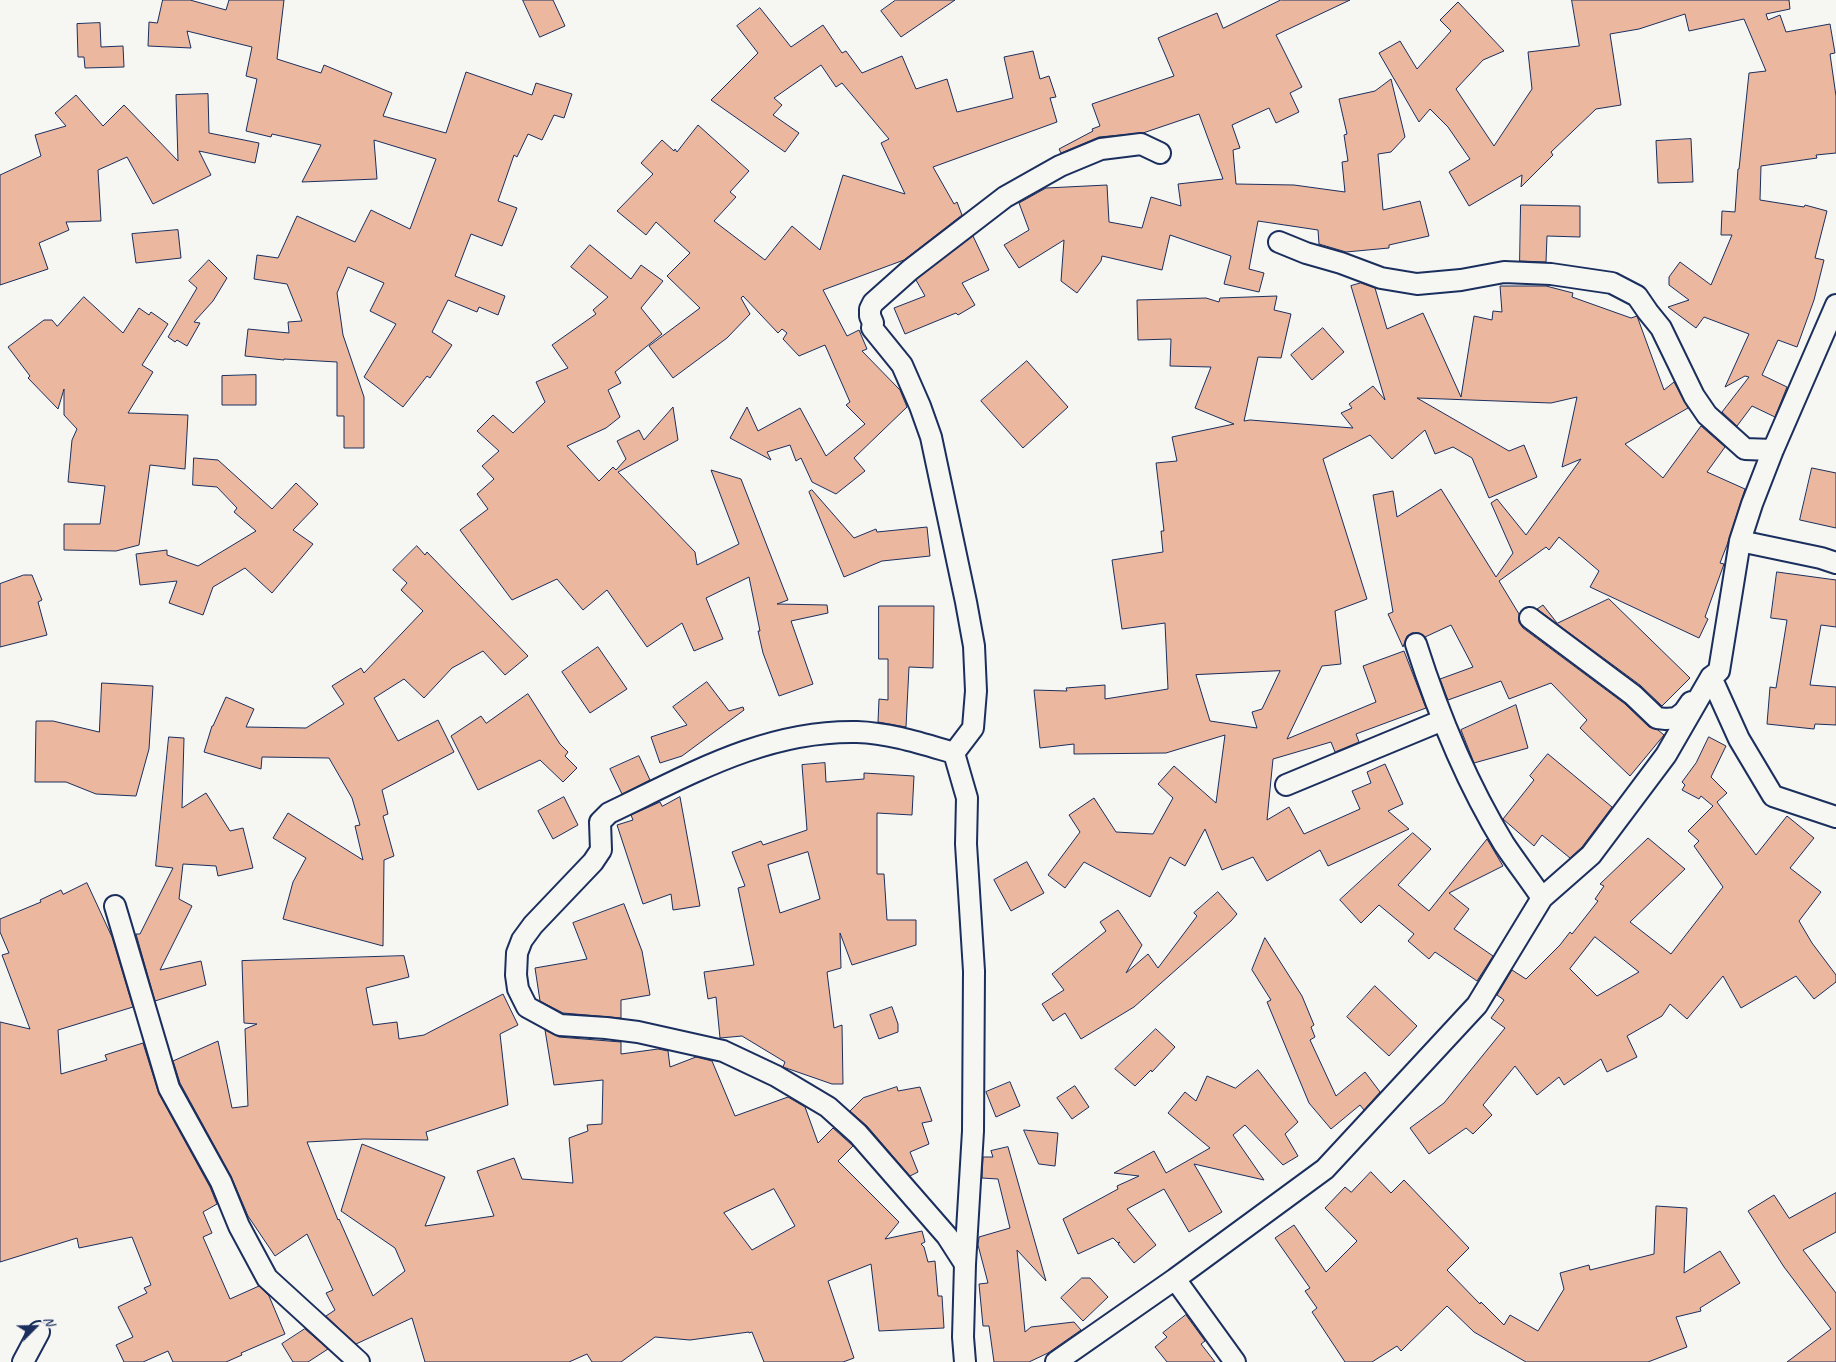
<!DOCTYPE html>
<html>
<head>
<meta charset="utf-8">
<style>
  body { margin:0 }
  #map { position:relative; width:1836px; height:1362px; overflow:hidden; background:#f6f6f2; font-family:Caveat,sans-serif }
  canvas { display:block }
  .north { position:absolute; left:10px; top:1302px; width:50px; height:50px; -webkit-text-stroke:4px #f6f6f2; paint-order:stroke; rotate:67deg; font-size:14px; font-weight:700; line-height:20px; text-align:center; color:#1b2f5e }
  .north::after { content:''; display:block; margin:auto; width:18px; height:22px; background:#1b2f5e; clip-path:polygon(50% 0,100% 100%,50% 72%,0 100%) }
</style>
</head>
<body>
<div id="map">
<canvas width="1836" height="1362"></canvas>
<div class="north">N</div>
</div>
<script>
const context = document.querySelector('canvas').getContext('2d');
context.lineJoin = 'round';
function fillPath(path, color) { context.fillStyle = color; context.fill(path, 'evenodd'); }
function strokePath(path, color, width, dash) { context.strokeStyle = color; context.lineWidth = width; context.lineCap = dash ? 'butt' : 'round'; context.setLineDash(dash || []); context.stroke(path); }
const building = new Path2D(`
  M163,0H190L226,10L229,0H284L277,59L321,73L324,65L392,93L383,116L446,133L466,72L532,95L536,83L572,94L564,118L554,115L542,140L528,134L517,157L514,155L498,201L517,208L502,246L471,234L455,276L505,296L498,315L479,307L477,312L448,300L432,332L452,345L430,378L427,376L403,407L364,377L396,324L370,311L384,283L348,267L337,293L343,335L364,397V448H344V416H337V362L284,359V360L245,356L248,329L289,333L288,322L302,321L287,284L254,279L257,255L278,258L297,216L355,242L371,210L410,229L436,159L374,140L377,179L302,182L321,145L272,134L271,137L246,131L257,79L246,76L252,47L187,31L191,48L148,46L149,22L157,23Z
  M523,0H553L565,26L540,37Z
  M896,0H955L901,37L881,11Z
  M1281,0H1350L1276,35L1302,87L1290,93L1299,112L1276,123L1269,108L1232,125L1240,148L1233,150L1236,184L1294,185L1345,192L1342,162L1348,161L1344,135L1347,134L1339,99L1375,91L1391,79L1405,137L1391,152L1378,154L1383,210L1420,201L1429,236L1389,245V248L1346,252L1319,244L1318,230L1258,221L1249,269L1264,273L1259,292L1224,284L1231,256L1170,235L1162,270L1102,256L1101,261L1077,293L1061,281L1064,240L1019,268L1004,245L1029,230L1019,203L1046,188L1107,185L1109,222L1142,228L1151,197L1181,206L1178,184L1223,179L1199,114L1143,133L1099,137L1061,153L1059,149L1093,131L1092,129L1100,126L1092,104L1174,76L1158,38L1217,13L1223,28Z
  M1572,0H1789L1790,9L1766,14L1768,20L1780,15L1786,32L1830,24L1835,53L1830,54L1836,96V153L1816,155L1817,158L1761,166L1760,200L1804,207L1805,205L1827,211L1815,258L1824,260L1814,300L1797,347L1778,340L1762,375L1787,387L1775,417L1752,406L1737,426L1722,412L1749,377L1745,376L1725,387L1749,334L1704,317L1696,328L1668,307L1689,300L1669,285V277L1680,262L1711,285L1732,235H1721L1722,211L1735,212L1738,169H1739L1749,73L1766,71L1744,19L1689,31L1685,14L1639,29L1610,34L1621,105L1596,109L1551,152L1553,155L1521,187L1522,175L1469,206L1449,172L1470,159L1448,127L1430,109L1419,122L1379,53L1400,41L1417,69L1451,31L1440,20L1458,2L1504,51L1483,60L1456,89L1494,146L1532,89L1528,52L1579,46Z
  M760,8L791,47L823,25L842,53L846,51L862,73L902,56L916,89L947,79L957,112L1013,98L1004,57L1033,51L1040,79L1049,76L1056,97L1050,98L1057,122L933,167L954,204L957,202L962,215L904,260L823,290L847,336L859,330L867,349L862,351L900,390L907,407L854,458L865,471L836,494L812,482L801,458L796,461L790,445L767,452L771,460L730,438L747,407L758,431L800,408L826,456L865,424L846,405L850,402L825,345L799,356L783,339L787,333L782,329L778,333L743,296L741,298L750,314L727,338L673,378L649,346L700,308L667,276L690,253L656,222L646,235L617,211L653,174L641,163L662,140L674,151L675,149L677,152L698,125L749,171L730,192L736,197L714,221L765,260L792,226L820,250L843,175L905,194L881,143L889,139L842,83L836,87L821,65L774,98L782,105L773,115L799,133L785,152L711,100L758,53L737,26Z
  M100,23L101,47L123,46L124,67L85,68L84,57H78L77,24Z
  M208,94L209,133L259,143L255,163L199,151L211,175L153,204L127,157L98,170L101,221L66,222L69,230L39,243L48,269L0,285V175L41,156L35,135L66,126L55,113L76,95L103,126L124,105L178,161L176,95Z
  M1691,139L1693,182L1658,183L1656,141Z
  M1521,205L1580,206V237L1547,236L1546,262L1520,261Z
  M178,230L181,258L136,263L132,234Z
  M973,236L989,270L962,283L975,305L958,315L956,313L905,334L894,308L925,296L916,280Z
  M590,245L631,279L641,265L663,281L641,308L662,334L615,372L621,383L608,390L620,417L606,428L567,446L599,481L613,467L616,470L626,459L617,441L639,430L644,440L673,407L678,440L618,472L695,552L697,565L739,544L711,470L741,479L788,600L777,604L827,605L828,613L791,621L813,684L779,696L763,653L758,631H760L749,577L706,598L723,639L694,651L682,623L647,647L607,590L583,610L557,579L512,600L460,530L488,509L477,494L494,479L482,466L499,451L477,431L493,415L513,433L545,402L536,382L568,368L552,345L596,314L593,310L608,297L571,267Z
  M209,260L227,278L213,301L194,322L200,323L187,346L177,340L175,342L168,337L197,288L189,281Z
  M1361,283L1375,288L1387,329L1423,313L1461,397L1474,316L1492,320L1493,311L1502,312L1500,286H1546L1573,293L1572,297L1631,318L1637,316L1664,390L1674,382L1688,408L1625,444L1663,478L1701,426L1725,447L1707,472L1745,489L1727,545L1720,563L1724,564L1705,617L1708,619L1699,638L1590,587L1599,571L1559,537L1549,550L1546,547L1499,581L1519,614V622L1523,628L1625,704L1649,727L1658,730L1664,735L1630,776L1580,728L1587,720L1551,683L1509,699L1501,681L1448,700L1440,679L1473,667L1451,625L1425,637L1419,633H1412L1407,636L1403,647L1388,614L1393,612L1373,495L1393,491L1397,517L1441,489L1496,577L1513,553L1491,503L1497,499L1526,535L1581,459L1562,467L1577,397L1551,403L1417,398L1509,451L1524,445L1537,477L1489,498L1472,458L1453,447L1435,454L1425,430L1392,459L1370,435L1323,459L1367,599L1335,611L1341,664L1322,666L1287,739L1376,702L1363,666L1404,651L1426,708L1356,734L1359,742L1335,752L1331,742L1273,759L1267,820L1289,807L1304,834L1360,809L1352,791L1371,783L1367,772L1385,764L1403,804L1388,811L1409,829L1328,866L1320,850L1267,881L1253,857L1222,870L1205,829L1185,866L1170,857L1150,897L1084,862L1065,888L1048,875L1080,832L1069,815L1094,798L1116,832L1153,834L1173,798L1158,784L1174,766L1216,803L1225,735L1166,753L1074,754V744L1040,748L1034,690L1067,691L1066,688L1105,685V699L1168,689L1165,623L1122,629L1112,560L1163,552L1161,531H1164L1156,463L1177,461L1172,437L1234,424L1195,408L1211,367L1170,366L1171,339L1138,340L1137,300L1206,298L1219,302L1220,298L1277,296L1274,310L1291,314L1281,358L1258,357L1244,421L1250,420L1353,428L1341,413L1352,408L1349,404L1373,386L1385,400L1351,286ZM1280,671L1262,709L1252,712L1257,728L1210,721L1196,675Z
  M84,297L123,333L139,308L149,315L151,312L168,324L142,365L153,372L128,413L188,415L185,469L150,465L139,545L116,551L64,550V524H100L105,486L68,482L72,440L77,429L64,415V389L58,409L28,378L30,376L8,347L44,320H52L57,326Z
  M1323,328L1344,352L1312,380L1291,355Z
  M1027,361L1068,407L1023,448L981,401Z
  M256,375V405H222V376Z
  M194,458L218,460L272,509L296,483L318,504L293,530L313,544L272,593L245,568L213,587L203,615L169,603L177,581L140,585L136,554L167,550V555L198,566L256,531L234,512L237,508L217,487L193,485Z
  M1812,468L1836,473V528L1800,520Z
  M812,490L854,538L876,529L877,532L927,527L930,556L882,561L844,577L809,492Z
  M417,546L425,555L427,552L528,656L505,675L483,651L452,668L424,698L404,679L374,698L398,741L438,720L454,752L382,790L388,814L383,816L394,856L384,860L383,946L283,919L293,882L306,858L273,838L288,813L363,860L355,826L360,825L352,798L329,758L262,757L261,769L204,752L212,726H213L226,697L254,709L246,727L306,728L344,704L332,686L361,668L364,673L423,611L401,590L407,583L393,570Z
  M1777,572L1836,580V627L1821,625L1810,685L1836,687V725L1815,724L1814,729L1767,724L1770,687L1776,688L1787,620L1771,618Z
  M24,575H32L42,600L38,602L47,635L0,647V584Z
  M1609,599L1690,678L1662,706L1640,685L1537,609L1543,605L1557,623Z
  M879,606H934L933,668L909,667L906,727L878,722L879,699L888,700V659H879Z
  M598,647L627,689L590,713L562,672Z
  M707,682L729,711L743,707L744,710L682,756L660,763L651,737L687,725L673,707Z
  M102,683L153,686L149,749L136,796L96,794L66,782H35L36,721H53L99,732Z
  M528,694L560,744L568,752L565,756L577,768L563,782L540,760L478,790L451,736L481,716L486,723Z
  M1516,705L1528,748L1474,763L1461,730Z
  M169,737L184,738L182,808L206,793L230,831L243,828L253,868L218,876L216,866L183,864L179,899L192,906L160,970L201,961L206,985L155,1001L136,934H140L173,868L156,866Z
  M1709,737L1726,746L1711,777L1727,793L1717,802L1756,855L1787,816L1814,838L1790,868L1821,892L1799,921L1812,943L1836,975V982L1814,999L1796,976L1741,1008L1723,976L1687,1019L1670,1004L1662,1016L1627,1036L1637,1057L1607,1072L1601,1059L1564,1085L1559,1077L1537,1095L1515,1066L1483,1105L1492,1115L1473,1134L1466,1128L1429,1154L1410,1128L1444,1103L1505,1028L1491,1018L1504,1000L1497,995L1512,970L1526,979L1560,945L1570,932L1572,934L1598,901L1595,899L1604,886L1600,884L1648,838L1685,869L1630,922L1671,954L1723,887L1694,846L1699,841L1688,831L1713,806L1701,796L1699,799L1682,790L1685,785L1682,782L1696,763ZM1595,937L1639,972L1597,996L1570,969Z
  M1548,754L1612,807L1582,847L1570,858L1542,835L1534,846L1503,819L1534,780L1530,776Z
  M639,756L650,780L622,794L610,769Z
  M825,763L826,782L864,779V773L914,776L912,815L877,813V874H884L887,920H916V945L852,965L840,933L841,968L827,972L834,1028L842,1025L843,1084H832L786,1068L783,1067L785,1062L742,1036L720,1038L716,997L708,999L704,972L754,965L738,888L745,886L732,852L761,841L763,845L807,830L802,765ZM808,852L820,899L780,913L768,865Z
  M564,797L578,825L553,839L538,811Z
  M680,797L700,906L673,910L671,894L643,904L617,825L633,820L631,815L660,802L662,806Z
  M1413,833L1431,849L1398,885L1429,911L1487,839L1503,866L1449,893L1469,909L1454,929L1493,956L1477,981L1435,952L1429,959L1408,941L1414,934L1379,905L1361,923L1340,900Z
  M1027,862L1044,893L1011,911L994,880Z
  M87,883L112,937L133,1007L58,1030L61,1074L107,1060L105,1055L143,1043L159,1094L210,1187L217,1204L203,1212L212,1233L203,1237L230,1299L259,1286L269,1296L285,1334L241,1353L242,1355L226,1362H173L168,1351L143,1362H124L116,1345L133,1337L118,1307L147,1293L144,1288L151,1285L132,1237L79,1248L77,1238L0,1262V1022L30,1029L2,955L9,953L0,932V919L41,902L40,900L61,890L63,894Z
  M1218,892L1237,914L1231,921L1134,1007L1081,1039L1065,1013L1053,1021L1042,1004L1064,990L1052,974L1106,931L1100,922L1118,910L1142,945L1126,973L1148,954L1158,968L1197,916L1194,913Z
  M624,904L642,951L650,995L621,1000V1018L563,1013L540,1001L535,968L587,959L573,923Z
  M1265,938L1302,996L1314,1025L1311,1027L1315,1037L1310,1040L1336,1096L1365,1072L1380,1092L1364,1110L1360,1105L1331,1129L1309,1103L1267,1002L1271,1000L1252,970Z
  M404,956L409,977L366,988L373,1025L397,1022L399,1039L424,1035L503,994L518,1025L500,1034L508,1105L426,1132L428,1140L364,1139L307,1142L338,1220L339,1219L373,1296L405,1271L395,1248L341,1211L362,1144L445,1177L425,1226L494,1216L477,1171L514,1158L522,1179L573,1183L569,1138L588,1131L587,1125L602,1124L603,1080L554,1085L545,1030L559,1037L621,1042V1054L658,1049L668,1051L670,1067L696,1057L712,1061L735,1116L788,1097L805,1107L818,1143L833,1128L853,1146L838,1161L899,1222L885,1239L922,1231L925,1242L921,1244L924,1247L928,1262L935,1261L938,1296H942L944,1328L879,1331L871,1264L828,1281L854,1358L843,1362H764L752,1332L749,1333V1332L690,1340L655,1337L621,1362H592L587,1354L569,1362H425L412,1318L356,1344L326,1316L335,1310L326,1293L333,1290L307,1234L275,1256L248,1216L231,1176L180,1083L173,1061L218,1041L232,1108L248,1106L245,1029L257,1024L244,1023L242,961ZM774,1189L795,1226L752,1250L724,1213Z
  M1375,986L1417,1026L1389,1056L1347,1017Z
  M892,1007L898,1024V1032L879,1039L870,1015Z
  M1156,1029L1175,1047L1152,1072L1151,1070L1135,1086L1115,1069Z
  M1258,1070L1298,1122L1285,1134L1298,1156L1283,1165L1245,1125L1233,1135L1264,1180L1194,1164L1222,1212L1189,1232L1164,1189L1127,1209L1156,1245L1134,1263L1118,1244L1120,1242L1118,1243L1113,1238L1078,1254L1063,1219L1118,1189L1117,1186L1139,1176L1114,1173L1154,1151L1166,1173L1210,1148L1168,1113L1185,1092L1196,1101L1207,1076L1235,1088Z
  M1010,1082L1020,1106L996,1117L986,1092Z
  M1075,1086L1089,1107L1072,1119L1057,1098Z
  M897,1087L898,1091L920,1087L932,1121L922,1123L929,1144L910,1152L918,1172L910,1176L867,1126L850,1111L863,1098Z
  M1024,1130L1058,1133L1055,1166L1039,1164Z
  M1008,1147L1046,1281L1017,1250L1025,1332L1031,1327L1074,1322L1081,1330L1048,1353L1029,1362H994L989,1326H983L979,1284L988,1283L978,1245L979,1237L1010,1228L998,1179L982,1178L983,1157H993L991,1151Z
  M1371,1172L1391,1193L1404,1180L1469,1248L1447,1270L1480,1304L1481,1302L1504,1325L1510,1315L1538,1331L1564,1289L1560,1273L1589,1265L1590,1270L1654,1254L1656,1206L1687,1208L1684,1273L1720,1251L1740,1283L1700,1308L1701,1311L1676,1317L1687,1347L1648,1362H1526L1474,1332L1447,1306L1401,1351L1397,1346L1372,1362H1345L1312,1312L1317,1308L1305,1291L1310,1288L1275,1238L1294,1225L1326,1272L1357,1241L1325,1208L1345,1187L1351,1192Z
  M1836,1193V1232L1803,1250L1836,1293V1362H1787L1831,1329L1784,1267L1748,1211L1774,1195L1789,1218Z
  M1082,1278H1090L1108,1297L1083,1321L1061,1298Z
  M1186,1315L1205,1341L1201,1344L1215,1362H1167L1155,1347L1167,1337L1163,1333Z
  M305,1329L328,1349L308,1362H293L282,1344Z`);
fillPath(building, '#ebb79e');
strokePath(building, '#1b2f5e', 1);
const street = new Path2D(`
  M1279,242L1306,253L1341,263L1381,278L1417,284L1461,280L1504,272L1551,274L1612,283L1637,296L1648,312L1661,328L1694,396L1707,415L1745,449L1773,450
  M1740,541L1821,558L1836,563
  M1530,618L1633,695L1657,718L1666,719L1676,718L1684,712L1691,702
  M1416,644C1438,713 1466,782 1504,844C1516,862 1530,880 1542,898
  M1711,677L1739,739L1773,796L1836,817
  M954,753C923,744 890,733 857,732C765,730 689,775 609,813L600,822L601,850L593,862L533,925L522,940L517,953L516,975L518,989L527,1007L560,1025L606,1028L638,1032L723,1051L776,1076L828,1107L858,1134L947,1236L965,1264
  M1286,785L1443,720
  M115,906L169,1088L221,1182L239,1226L267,1278L359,1362
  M1175,1279L1235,1362
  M23,1362L39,1332
  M965,1362L963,1337L965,1264L973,1131L974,971L966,844L967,798L954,753L973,728L976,691L974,646L966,602L931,437L920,406L902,365L872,328L873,323L870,316V309L873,303L910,270L1005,197L1060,166L1101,149L1141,144L1160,153
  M1056,1362L1175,1279L1325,1169L1477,1005L1542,898L1591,855L1666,755L1711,677L1719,671L1740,541L1752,504L1773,450L1836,305`);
strokePath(street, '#1b2f5e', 24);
strokePath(street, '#f6f6f2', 20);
</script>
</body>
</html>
